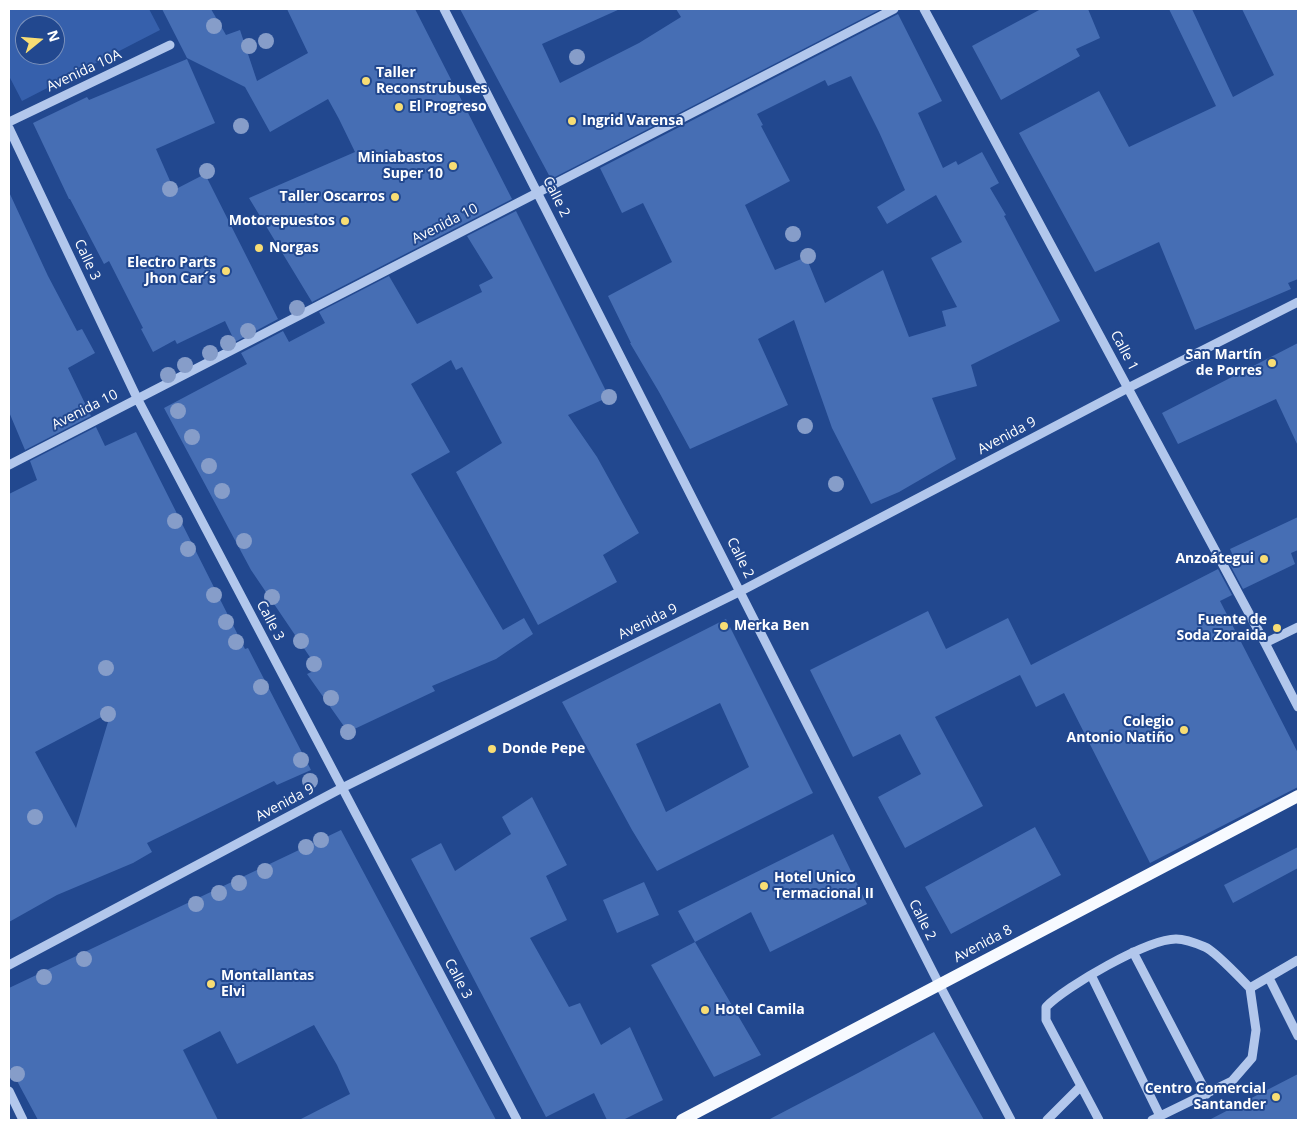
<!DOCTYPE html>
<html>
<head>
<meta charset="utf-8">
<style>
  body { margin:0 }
  #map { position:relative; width:1307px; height:1129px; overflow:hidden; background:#22488f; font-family:"Open Sans",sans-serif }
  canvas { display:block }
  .frame { position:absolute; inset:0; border:10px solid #fff; pointer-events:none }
  .north { position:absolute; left:15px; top:15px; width:50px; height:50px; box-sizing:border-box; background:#22488f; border:1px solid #7a91bc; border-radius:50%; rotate:73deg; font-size:14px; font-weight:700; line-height:20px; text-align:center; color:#fff }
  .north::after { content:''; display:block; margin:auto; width:18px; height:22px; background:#f8dd74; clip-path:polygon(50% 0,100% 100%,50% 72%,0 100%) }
</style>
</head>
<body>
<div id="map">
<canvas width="1307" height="1129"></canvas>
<div class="frame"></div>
<div class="north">N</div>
</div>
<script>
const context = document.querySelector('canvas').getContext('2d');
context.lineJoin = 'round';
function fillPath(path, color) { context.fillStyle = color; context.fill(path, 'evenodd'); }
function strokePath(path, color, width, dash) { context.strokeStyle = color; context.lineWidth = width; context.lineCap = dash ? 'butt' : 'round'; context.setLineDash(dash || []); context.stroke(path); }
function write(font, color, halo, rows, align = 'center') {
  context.font = font + ' "Open Sans",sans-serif'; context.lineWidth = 4; context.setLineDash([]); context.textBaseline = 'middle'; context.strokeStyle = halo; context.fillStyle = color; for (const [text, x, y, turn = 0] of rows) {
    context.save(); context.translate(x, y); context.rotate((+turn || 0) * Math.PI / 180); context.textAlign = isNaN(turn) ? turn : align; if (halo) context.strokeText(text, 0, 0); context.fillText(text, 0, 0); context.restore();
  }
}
fillPath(new Path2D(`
  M9,9H149L160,30L22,101L9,76ZM25,25H55V55H25Z`), '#3660ac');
fillPath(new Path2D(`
  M162,9H211L226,35L240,30L257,81L308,53L287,9H415L512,199L312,302L249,198L355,152L339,119L328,99L270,132L245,87L187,58Z
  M460,9H620L542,44L560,83L639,43L681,17L676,9H881L551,179Z
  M1041,9H1088L1100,38L1076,49L1080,56L1001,100L972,46Z
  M1169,9H1192L1233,97L1274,75L1242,9H1298V279L1288,283L1291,289L1195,330L1159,242L1095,272L1019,133L1099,91L1129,147L1216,106Z
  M898,14L942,101L918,113L943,168L956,161L958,165L982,152L999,183L990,188L1006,215L1004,216L1060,321L971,365L977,386L932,398L956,459L899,492L871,504L832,428L794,320L758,339L788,405L690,449L659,392L630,343H631L608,296L672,262L643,203L622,213L600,168ZM851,76L879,132L905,190L877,207L887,224L936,195L962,242L931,258L957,307L942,311L946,326L909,337L883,270L825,303L806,257L775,270L745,205L790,181L761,126L763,125L757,114L825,80L828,86Z
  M187,59L215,123L156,149L174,190L205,174L278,319L235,342L225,321L177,344L175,340L153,352L141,329L143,328L109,261L104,264L70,199H69L33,123L87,97L89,100Z
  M9,192L48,276L77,331L82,329L95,353L68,368L91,416L25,450L9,412Z
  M516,211L609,397L568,415L597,457L639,533L603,555L617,582L538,625L456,472L502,443L462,367L456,370L451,360L411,384L450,452L411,474L503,630L524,618L533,634L496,659L432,686L435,691L348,732L307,674L318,669L251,570L164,408L247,364L241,353L283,331L289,342L325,323L319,312L389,276L417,324L482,292L479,285L493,278L467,236Z
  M1298,343V446L1276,399L1178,444L1162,413Z
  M96,427L105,446L136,432L245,649L248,648L311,770L277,785L274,781L147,843L152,852L133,863L57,895L9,922V494L37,480L30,461ZM111,712L76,828L35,752Z
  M1298,517V550L1291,553L1295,564L1243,589L1229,563L1235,560L1230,549Z
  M1218,569L1232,595L1220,601L1298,753V787L1150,863L1064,693L1036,707L1020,675L935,717L983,806L905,848L878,797L921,774L900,734L853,757L810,670L928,611L946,649L1008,618L1031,665Z
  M726,619L813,793L657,871L632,830L562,702ZM720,703L749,767L666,812L636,744Z
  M532,797L567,865L546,876L567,920L530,938L569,1007L580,1003L601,1045L630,1027L663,1100L623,1120H607L594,1093L546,1117L411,859L441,843L455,871L511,834L502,817Z
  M1035,827L1061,875L951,934L925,887Z
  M341,830L496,1120H299L350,1094L337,1065L314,1025L237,1064L220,1031L183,1050L218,1120H38L9,1066V988Z
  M833,834L867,904L770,952L751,912L695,942L678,911Z
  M1298,847V868L1233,903L1224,885Z
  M644,882L659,915L617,933L603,900Z
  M695,942L761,1055L714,1077L651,965Z
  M934,1032L984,1120H768L858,1073Z
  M1298,1074V1120H1209Z`), '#466eb4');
strokePath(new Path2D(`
  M444,9L939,984L1011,1120
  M924,9L1265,643L1298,707
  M9,122L170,45
  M9,128L137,398L517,1120
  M9,465L894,9
  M1265,643L1298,627
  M1133,952L1207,1094
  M9,965L342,788L741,591L1128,388L1298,302
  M1091,975L1160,1116
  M1269,978L1298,1036
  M9,1091L23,1120
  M1047,1120L1081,1086
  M1099,1120L1046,1020V1007C1066,986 1148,939 1176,939C1184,939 1198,944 1205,947C1215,951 1241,979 1250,988
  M1152,1120L1232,1081L1252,1058L1256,1030L1250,988L1298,960`), '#b2c7ec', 9);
strokePath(new Path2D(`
  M682,1120L1298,796`), '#f7faff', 12);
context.fillStyle = '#869dc9';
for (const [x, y] of [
  [214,26],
  [266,41],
  [249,46],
  [577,57],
  [241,126],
  [207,171],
  [170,189],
  [793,234],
  [808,256],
  [297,308],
  [248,331],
  [228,343],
  [210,353],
  [185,365],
  [168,375],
  [609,397],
  [178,411],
  [805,426],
  [192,437],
  [209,466],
  [836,484],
  [222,491],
  [175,521],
  [244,541],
  [188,549],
  [214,595],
  [272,597],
  [226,622],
  [301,641],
  [236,642],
  [314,664],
  [106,668],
  [261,687],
  [331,698],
  [108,714],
  [348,732],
  [301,760],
  [310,781],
  [35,817],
  [321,840],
  [306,847],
  [265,871],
  [239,883],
  [219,893],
  [196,904],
  [84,959],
  [44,977],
  [17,1074]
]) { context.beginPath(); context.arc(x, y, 8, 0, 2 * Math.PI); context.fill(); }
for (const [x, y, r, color] of [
  [366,81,5,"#f8dd74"],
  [399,107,5,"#f8dd74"],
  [572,121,5,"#f8dd74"],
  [453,166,5,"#f8dd74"],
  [395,197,5,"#f8dd74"],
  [345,221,5,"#f8dd74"],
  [259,248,5,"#f8dd74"],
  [226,271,5,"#f8dd74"],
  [1272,363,5,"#f8dd74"],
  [1264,559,5,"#f8dd74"],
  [724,626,5,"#f8dd74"],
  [1277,628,5,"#f8dd74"],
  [1184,730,5,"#f8dd74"],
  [492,749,5,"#f8dd74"],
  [764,886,5,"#f8dd74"],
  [211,984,5,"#f8dd74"],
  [705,1010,5,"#f8dd74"],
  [1276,1097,5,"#f8dd74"]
]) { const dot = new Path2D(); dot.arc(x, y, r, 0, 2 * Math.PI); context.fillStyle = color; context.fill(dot); strokePath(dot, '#22488f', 2); }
write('14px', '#fff', '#22488f', [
  ["Avenida 10A",84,71,-25],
  ["Calle 2",556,197,63],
  ["Avenida 10",445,224,-27],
  ["Calle 3",87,260,65],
  ["Calle 1",1124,351,62],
  ["Avenida 10",85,410,-27],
  ["Avenida 9",1007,436,-28],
  ["Calle 2",740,558,63],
  ["Calle 3",270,621,62],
  ["Avenida 9",648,622,-26],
  ["Avenida 9",285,803,-28],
  ["Calle 2",922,920,63],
  ["Avenida 8",983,944,-28],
  ["Calle 3",458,979,62]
]);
write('bold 14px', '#fff', '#22488f', [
  ["Taller",376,73],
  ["Reconstrubuses",376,89],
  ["El Progreso",409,107],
  ["Ingrid Varensa",582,121],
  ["Miniabastos",443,158,"right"],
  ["Super 10",443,174,"right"],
  ["Taller Oscarros",385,197,"right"],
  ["Motorepuestos",335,221,"right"],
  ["Norgas",269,248],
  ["Electro Parts",216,263,"right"],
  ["Jhon Car´s",216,279,"right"],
  ["San Martín",1262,355,"right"],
  ["de Porres",1262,371,"right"],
  ["Anzoátegui",1254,559,"right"],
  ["Fuente de",1267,620,"right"],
  ["Soda Zoraida",1267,636,"right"],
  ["Merka Ben",734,626],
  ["Colegio",1174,722,"right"],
  ["Antonio Natiño",1174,738,"right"],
  ["Donde Pepe",502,749],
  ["Hotel Unico",774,878],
  ["Termacional II",774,894],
  ["Montallantas",221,976],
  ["Elvi",221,992],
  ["Hotel Camila",715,1010],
  ["Centro Comercial",1266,1089,"right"],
  ["Santander",1266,1105,"right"]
], 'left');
</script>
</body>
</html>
